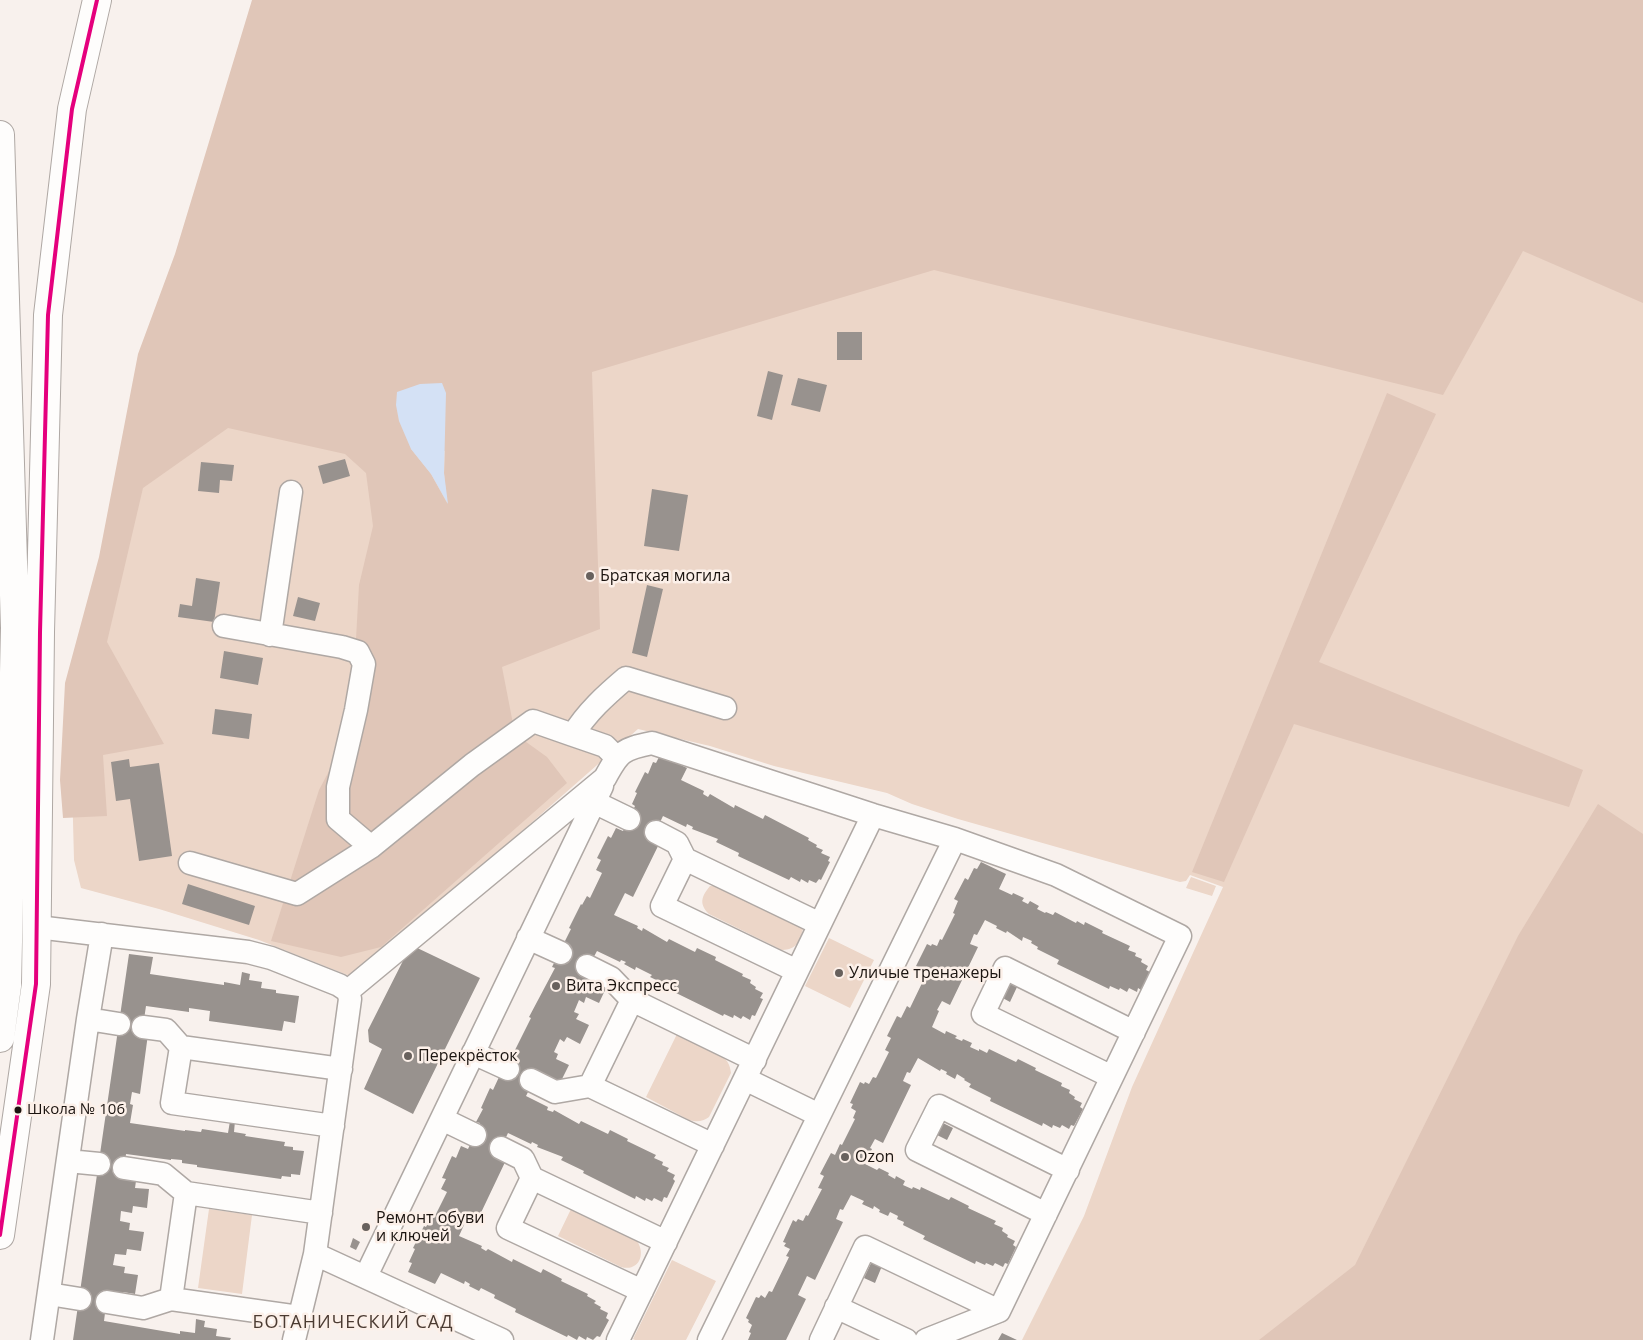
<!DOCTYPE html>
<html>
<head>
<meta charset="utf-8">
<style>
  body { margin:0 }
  canvas { display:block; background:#f8f1ed }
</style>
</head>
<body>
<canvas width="1643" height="1340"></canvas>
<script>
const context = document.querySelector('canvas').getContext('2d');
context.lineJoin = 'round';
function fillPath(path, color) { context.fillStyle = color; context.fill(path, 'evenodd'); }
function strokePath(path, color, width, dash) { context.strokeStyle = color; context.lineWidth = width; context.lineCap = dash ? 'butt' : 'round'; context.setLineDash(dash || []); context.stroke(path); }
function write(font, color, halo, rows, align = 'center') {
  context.font = font + ' "Open Sans",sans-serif'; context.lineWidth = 5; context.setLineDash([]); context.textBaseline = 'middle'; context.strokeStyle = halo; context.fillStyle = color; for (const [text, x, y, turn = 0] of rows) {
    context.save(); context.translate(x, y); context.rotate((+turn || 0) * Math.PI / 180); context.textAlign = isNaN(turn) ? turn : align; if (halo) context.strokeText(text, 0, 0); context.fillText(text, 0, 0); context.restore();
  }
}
fillPath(new Path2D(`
  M1643,0V1274L1547,1340H1022L1084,1216L1132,1087L1223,887L1190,875L1186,881L1180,882L958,819L912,804L887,793L774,766L710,746L638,729L355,978L259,940L159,909L81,888L74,860L71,744L204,217Z
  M1191,877L1216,886L1212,896L1186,888Z
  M710,886H715L799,923L803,929C799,943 797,949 782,950L709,914C699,904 701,897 710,886Z
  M829,938L874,960L850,1008L805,986Z
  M677,1034L722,1056C728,1061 730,1065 731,1073L709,1117C702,1122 697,1122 689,1120L646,1097Z
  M209,1209L252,1215L242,1294L198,1288Z
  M571,1209L637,1241C646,1254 639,1272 621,1267L558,1236Z
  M672,1260L716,1281L686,1340H635L633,1339Z`), '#ecd6c8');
fillPath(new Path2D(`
  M252,0H1643V303L1523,251L1443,395L934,270L592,372L600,629L502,667L515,734L547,757L567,783L381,947L341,957L271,941L319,790L337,756L353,693L359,585L373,526L366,473L345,454L228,428L143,488L107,642L164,744L103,755L107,816L63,818L60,780L65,683L99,557L138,354L175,254ZM411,449L445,451L444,473L447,503L431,474Z
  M1387,393L1436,414L1319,662L1583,770L1569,807L1294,724L1224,882L1192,872Z
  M1598,804L1643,834V1340H1259L1355,1265L1518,936Z`), '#e0c6b8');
fillPath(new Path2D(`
  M442,383L446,393L444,473L448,504L431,474L411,449L399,421L396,405L397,392L420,384Z`), '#d4e1f5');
fillPath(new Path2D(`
  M837,332H862V360H837Z
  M768,371L783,375L772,420L757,416Z
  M798,378L827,385L820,412L791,405Z
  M345,459L350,476L323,484L318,466Z
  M201,462L234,465L232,481L220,480L219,493L198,491Z
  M652,489L688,495L679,551L644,546Z
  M196,578L220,582L214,622L178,617L180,604L192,606Z
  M647,585L663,589L647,657L632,653Z
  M298,597L320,603L315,621L293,616Z
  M224,651L263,658L258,685L220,678Z
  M215,709L252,714L249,739L212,734Z
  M660,755L687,768L681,780L704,791L703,794L708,797L710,794L734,808L735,805L763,819L765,815L809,838L808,840L817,845L816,847L823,850L821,853L830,857L828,861L830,862L821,880L819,879L816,883L809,880L808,883L801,879L800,882L791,877L789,880L738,856L739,853L716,842L718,839L692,829L693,827L687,824L686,827L663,816L653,837L661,840L633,897L625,893L614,915L638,926L637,928L642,931L643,928L667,942L669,939L695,952L697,948L716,957L715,960L743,974L742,976L751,980L750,983L756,987L755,989L763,993L760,998L763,999L755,1016L752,1015L750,1020L743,1016L741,1019L734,1015L733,1018L724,1014L723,1016L672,991L673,988L650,977L652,975L636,967L635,970L624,964L626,962L621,960L620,962L597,951L590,964L607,986L599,1003L586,997L584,1003L579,1000L574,1012L579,1014L576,1019L589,1025L580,1044L567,1037L564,1042L560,1039L554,1052L558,1054L556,1059L569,1065L560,1083L532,1084L526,1096L548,1107L547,1110L553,1112L554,1110L579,1124L581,1121L608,1134L610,1130L628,1139L627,1141L656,1155L654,1158L663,1162L662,1165L669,1168L667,1171L675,1175L673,1179L675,1181L667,1198L664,1197L662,1202L654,1198L652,1201L646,1198L645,1201L636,1196L635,1199L583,1173L584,1171L561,1160L563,1157L537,1147L538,1145L532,1142L531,1144L508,1133L498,1154L507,1158L478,1219L469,1214L459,1236L482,1246L481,1248L486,1251L488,1249L512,1262L513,1259L541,1273L543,1269L562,1279L561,1281L588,1294L587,1296L596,1301L594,1303L601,1307L600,1309L608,1313L606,1318L609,1320L600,1337L597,1336L593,1340L587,1337L586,1340L579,1336L577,1340L568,1335L567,1337L515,1312L516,1309L494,1298L495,1295L481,1288L479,1291L469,1286L470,1284L465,1281L464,1284L441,1273L435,1284L408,1272L412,1263L409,1262L415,1249L413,1248L424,1226L426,1227L431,1217L434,1218L447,1192L441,1189L446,1179L442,1178L452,1156L456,1158L461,1146L468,1149L480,1123L476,1122L483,1109L481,1108L490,1088L493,1090L499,1077L501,1079L512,1051L514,1052L531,1018L529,1017L555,968L552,967L571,929L569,928L581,904L582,905L587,896L590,898L602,873L596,870L601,860L597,858L608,836L611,838L616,828L623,831L635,806L632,804L637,793L635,792L645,772L648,774L653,762L656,763Z
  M129,759L130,767L159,763L172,856L139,861L130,799L116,801L111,762Z
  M981,862L1006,874L999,889L1012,895L1013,893L1024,898L1022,901L1028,904L1030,901L1039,906L1037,909L1045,913L1046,912L1053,915L1055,912L1076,923L1077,921L1084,925L1085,922L1103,931L1102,933L1130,946L1128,950L1136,953L1135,956L1142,959L1141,962L1148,966L1146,970L1150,972L1141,990L1138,988L1137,992L1129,988L1127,992L1120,988L1119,990L1110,986L1109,989L1057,964L1059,960L1037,949L1038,947L1031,943L1032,941L1023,937L1022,941L1007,931L1006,933L996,928L997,926L985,920L977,935L974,934L970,944L978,947L950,1005L942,1001L937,1010L939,1011L932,1027L945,1034L946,1031L957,1036L955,1038L962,1041L963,1039L972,1043L970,1047L979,1051V1049L987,1053L989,1049L1016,1062L1018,1059L1036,1068L1035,1070L1062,1083L1061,1086L1070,1090L1069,1093L1075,1097L1074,1099L1082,1103L1080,1107L1083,1109L1074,1126L1071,1125L1069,1129L1062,1125L1060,1128L1053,1125L1052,1128L1043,1123L1042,1126L990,1101L991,1098L969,1087L971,1084L964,1080L965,1079L957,1074L955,1079L946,1074L947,1072L941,1069L940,1071L918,1058L910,1073L907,1072L903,1081L911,1085L883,1143L875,1139L870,1148L872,1149L865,1164L877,1170L879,1168L889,1173L888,1175L895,1179L896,1176L905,1181L903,1185L912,1189L913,1187L920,1190L921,1187L949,1200L951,1197L969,1206L968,1208L996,1221L994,1224L1003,1228L1002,1231L1008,1235L1007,1237L1015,1241L1013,1245L1016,1247L1008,1264L1005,1263L1003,1267L995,1263L993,1266L986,1263L985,1265L976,1261L975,1264L923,1239L925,1236L903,1225L904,1222L897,1219L898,1216L890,1212L888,1216L879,1212L880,1210L874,1206L873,1209L862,1204L864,1201L851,1195L843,1210L840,1209L836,1219L843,1222L815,1280L807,1276L798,1295L806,1299L786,1340H748L751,1333L749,1332L752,1325L748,1322L749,1320L746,1318L756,1297L759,1298L761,1295L765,1298L769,1291L772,1292L789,1257L786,1256L790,1249L784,1246L786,1243L783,1242L793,1220L796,1222L798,1219L803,1221L806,1215L808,1216L822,1189L818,1188L824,1176L820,1174L831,1153L835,1155L840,1144L842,1145L855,1119L853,1118L856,1111L851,1108L853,1104L850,1103L860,1082L864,1084L865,1082L869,1084L873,1077L876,1078L889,1052L885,1050L891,1038L887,1036L897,1016L901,1018L907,1006L910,1008L923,981L920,980L923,973L919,971L920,968L916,966L927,944L931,946L932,944L937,946L940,939L942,940L955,914L953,913L958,901L954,899L965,878L968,880L974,868L977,869Z
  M188,884L255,906L249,925L182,904Z
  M411,945L480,978L413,1114L364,1089L382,1049L369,1042L368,1030Z
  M129,954L153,957L150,974L224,985V982L240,985L242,972L250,974L249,980L262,982L261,988L276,990V993L299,996L295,1023L284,1021L282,1031L209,1021L210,1011L189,1008V1012L146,1006L142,1033L148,1034L140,1094L132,1092L130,1104L133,1105L130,1123L185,1131V1130L201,1132L202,1129L228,1133L230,1121H235L234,1132L246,1134L245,1136L285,1142L284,1146L293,1147V1150L304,1151L300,1175L291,1174V1177L282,1176L281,1179L197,1167V1165L182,1163V1160L171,1159V1160L126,1154L123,1179L136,1181L135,1188L149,1189L147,1208L133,1206L132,1213L121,1211L120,1221L130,1223L129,1230L144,1232L141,1251L127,1249L126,1255L115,1254L113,1265L125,1267L124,1273L138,1275L135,1294L123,1292L122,1299L107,1297L104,1321L180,1334V1331L195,1333L196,1319L205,1321L204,1327L217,1329L216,1336L231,1338L230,1340H73Z
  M1006,982L1017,987L1010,1002L999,996Z
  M941,1122L953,1128L947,1140L935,1134Z
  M364,1222L371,1226L368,1232L361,1228Z
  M353,1238L360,1242L356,1250L350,1247Z
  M872,1261L882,1266L875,1283L864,1278Z
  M1002,1333L1017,1340H998Z`), '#98928e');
const minor = new Path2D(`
  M224,626L342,647L358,652L364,664L356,710L338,787V819L371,847
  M270,635L291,492
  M616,757L605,746L573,735C586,713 606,695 626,678L725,708
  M594,802L629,819
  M656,832L677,843L685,859
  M190,863L297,894L371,847L472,765L533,721L573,735
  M37,927L248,952L271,958L339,985L348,991L350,999L315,1254L294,1340
  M528,938L561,953
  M587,966L611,978L632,1000
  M797,971L662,906L685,859L820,924
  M348,991L605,778C619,752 622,749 652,743L873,815L955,839L1056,875L1180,936L999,1311L926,1340
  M88,1019L119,1024
  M143,1027L166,1030L181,1047L341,1069
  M181,1047L172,1103L333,1126
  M473,1053L508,1069
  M1112,1077L983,1014L1005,968L1134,1032
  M745,1079L819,1115
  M531,1080L555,1092L590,1086
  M442,1119L475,1135
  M713,1145L590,1086L632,1000L755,1060
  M501,1148L523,1159L532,1178
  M68,1161L99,1164
  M124,1168L163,1174L186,1193L321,1213
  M1046,1214L917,1150L939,1106L1068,1170
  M315,1254L502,1340
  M366,1276L602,786
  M642,1291L508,1228L532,1178L666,1242
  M49,1294L80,1299
  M171,1299L186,1193
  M107,1302L143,1308L171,1299L299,1317
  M836,1307L906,1340
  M42,1340L88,1019L102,934
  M618,1340L873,815
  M709,1340L955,839
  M821,1340L865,1247L999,1311`);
const major = new Path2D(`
  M0,135L15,628L7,986L0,1038
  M0,1235L36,984L40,632L48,315L72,109L97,0`);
strokePath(minor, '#afa8a4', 25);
strokePath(major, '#afa8a4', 30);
strokePath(minor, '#fefdfc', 22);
strokePath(major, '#fefdfc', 28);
strokePath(new Path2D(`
  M0,1235L36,984L40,632L48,315L72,109L97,0`), '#e5007d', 4);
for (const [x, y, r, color] of [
  [590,576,5,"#68615d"],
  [839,973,5,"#68615d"],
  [556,986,5,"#68615d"],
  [408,1056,5,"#68615d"],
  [18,1110,4.5,"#1b1410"],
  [845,1157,5,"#68615d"],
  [366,1227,5,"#68615d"]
]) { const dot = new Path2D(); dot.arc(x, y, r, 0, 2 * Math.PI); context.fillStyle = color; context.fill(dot); strokePath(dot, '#fcf0e9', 2); }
write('15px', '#1b1410', '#fcf0e9', [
  ["Школа № 106",27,1110]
], 'left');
write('16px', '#1b1410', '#fcf0e9', [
  ["Братская могила",600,576],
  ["Уличые тренажеры",849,973],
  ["Вита Экспресс",566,986],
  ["Перекрёсток",418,1056],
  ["Ozon",855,1157],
  ["Ремонт обуви",376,1218],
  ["и ключей",376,1236]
], 'left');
context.letterSpacing = '1px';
write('18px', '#4b3b32', '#fcf0e9', [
  ["БОТАНИЧЕСКИЙ САД",353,1323]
]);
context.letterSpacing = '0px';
</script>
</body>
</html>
